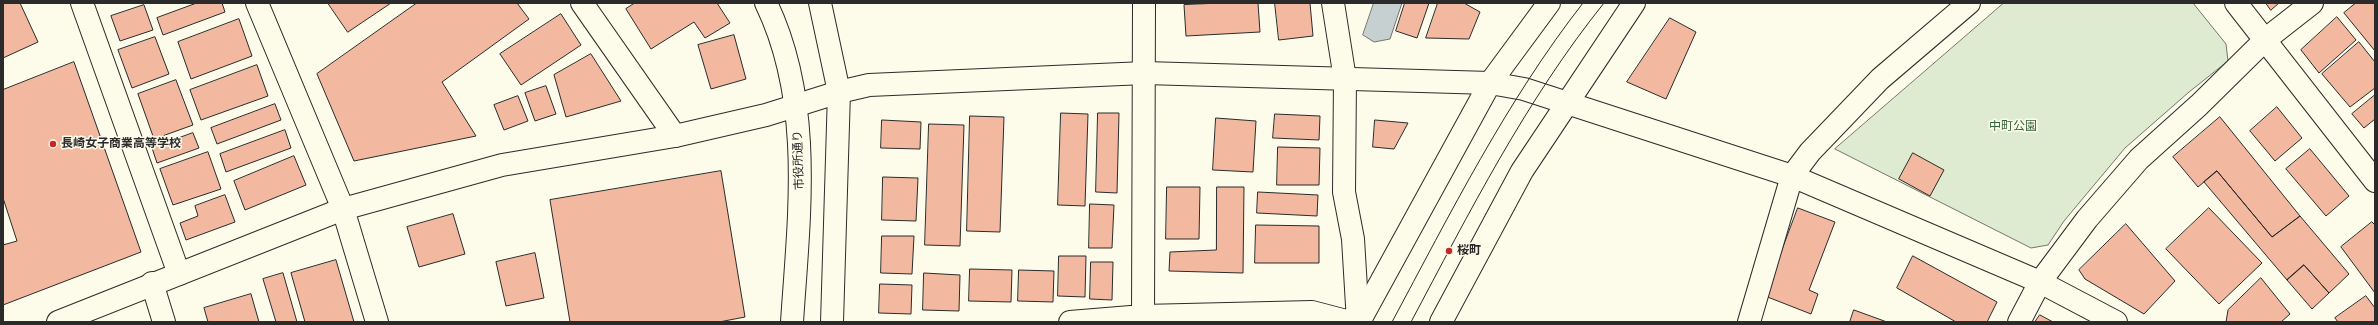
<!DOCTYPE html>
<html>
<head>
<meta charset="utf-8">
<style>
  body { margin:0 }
  #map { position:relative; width:2378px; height:325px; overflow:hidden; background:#fdfbea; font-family:"DM Sans",sans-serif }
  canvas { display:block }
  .frame { position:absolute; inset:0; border:4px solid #2b2b2b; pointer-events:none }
</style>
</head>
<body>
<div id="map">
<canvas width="2378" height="325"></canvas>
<div class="frame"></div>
</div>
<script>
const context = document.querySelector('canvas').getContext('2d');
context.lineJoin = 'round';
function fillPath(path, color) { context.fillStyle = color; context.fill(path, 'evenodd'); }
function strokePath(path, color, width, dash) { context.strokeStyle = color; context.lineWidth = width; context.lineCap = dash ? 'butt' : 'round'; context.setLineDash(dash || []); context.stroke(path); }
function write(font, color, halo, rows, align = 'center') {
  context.font = font + ' "DM Sans","Noto Sans JP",sans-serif'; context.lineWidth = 3; context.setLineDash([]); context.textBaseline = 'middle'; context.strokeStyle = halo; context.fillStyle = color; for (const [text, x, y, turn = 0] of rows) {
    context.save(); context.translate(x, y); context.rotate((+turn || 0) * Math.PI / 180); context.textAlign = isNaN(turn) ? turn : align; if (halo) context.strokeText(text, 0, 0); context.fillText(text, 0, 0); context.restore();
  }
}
const green = new Path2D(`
  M2004,3H2193L2226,44L2228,61L2189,92L2125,148L2064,221L2048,245L2031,248L1835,149Z`);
fillPath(green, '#deebd1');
strokePath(green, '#74746e', 1);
const water = new Path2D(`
  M1374,3H1402L1390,39L1374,42L1363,35Z`);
fillPath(water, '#c7d0d0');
strokePath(water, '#74746e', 1);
const building = new Path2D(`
  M3,3H20L38,42L3,58Z
  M197,3H222L225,12L163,35L157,18Z
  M328,3H391L348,32Z
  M417,3H517L529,19L442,82L476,136L354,161L317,74Z
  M635,3H717L730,23L705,38L694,22L651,49L626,9Z
  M1220,3H1258L1260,32L1186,36L1184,5Z
  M1275,3H1310L1313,36L1279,40Z
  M1405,3H1429L1417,38L1396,31Z
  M1438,3H1464L1480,12L1469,39L1426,38Z
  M2266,3H2279L2271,10Z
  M2356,3H2375V51L2344,13Z
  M144,5L153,30L120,41L111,16Z
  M561,14L581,45L521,85L500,54Z
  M2337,17L2356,40L2319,73L2301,50Z
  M1670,18L1696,32L1666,99L1627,82Z
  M239,19L252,56L191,79L178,42Z
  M734,35L746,79L711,89L698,45Z
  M155,37L169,74L132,88L118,50Z
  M2359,42L2375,62V88L2350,107L2322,74Z
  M591,54L621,101L566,117L554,75Z
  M74,62L141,252L3,305V245L17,241L3,198V90Z
  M257,65L268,96L201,120L190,90Z
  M176,80L193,125L154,139L138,94Z
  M546,86L556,114L535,121L525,93Z
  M2375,95V119L2364,128L2352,114Z
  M518,96L528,121L504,130L494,105Z
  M275,104L281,120L217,144L211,128Z
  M2277,107L2302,138L2275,161L2250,131Z
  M1061,113L1088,114L1085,206L1058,205Z
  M1098,113H1119L1117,193L1096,192Z
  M1275,114L1320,116L1319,140L1273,138Z
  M970,116L1004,117L1000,232L967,231Z
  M2220,117L2300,216L2272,237L2217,171L2198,187L2173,157Z
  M1216,118L1256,121L1253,172L1213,170Z
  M882,120L921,122L920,149L881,148Z
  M1375,120L1408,123L1394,149L1373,147Z
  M929,124L964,125L960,246L925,245Z
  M285,130L291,148L226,172L220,154Z
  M193,133L199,148L157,163L152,148Z
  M1278,147L1320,148L1319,185H1277Z
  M2310,149L2349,196L2326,216L2286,169Z
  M208,152L221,189L173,205L160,169Z
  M1913,153L1944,170L1930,196L1899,179Z
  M294,156L306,185L245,210L234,181Z
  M721,171L745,317L719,322H570L550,200Z
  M2217,171L2272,237L2300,216L2349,274L2329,293L2304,265L2287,280L2204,182Z
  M883,177L918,178L916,221L882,220Z
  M1167,187H1200L1199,239H1166Z
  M1217,187H1244L1243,273L1169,271L1170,252L1216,250Z
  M1258,192L1318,195L1317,216L1257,213Z
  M225,195L235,222L186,240L180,223L198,216L195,206Z
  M1090,204L1114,205L1112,248H1089Z
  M1798,208L1835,222L1809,290L1818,294L1811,314L1765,296Z
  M2209,208L2262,263L2219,304L2166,249Z
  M453,214L465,254L419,267L407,227Z
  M2372,222L2375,225V293L2341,247Z
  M2126,224L2175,281L2144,314L2085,279L2079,270Z
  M1256,225L1319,226V263H1255Z
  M882,236H914L912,274L881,273Z
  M535,253L544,298L506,306L496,262Z
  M1059,256H1086L1085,297L1058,296Z
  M1913,256L1997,302L1987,322H1956L1897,288Z
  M336,260L354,322H305L291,273Z
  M1091,262H1113L1112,300L1090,299Z
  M2304,265L2329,293L2312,309L2287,280Z
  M970,269L1012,270L1011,302L969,301Z
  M1019,270L1054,271L1053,302L1018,301Z
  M283,273L297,322H276L263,279Z
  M924,273L960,275L959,311L923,310Z
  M2261,278L2290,314L2281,322H2226L2228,310Z
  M880,284L912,285L911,314L879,313Z
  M251,294L259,322H208L204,308Z
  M2366,296L2375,308V322H2338L2335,318Z
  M1854,310L1887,322H1850Z
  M2040,315L2053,322H2035Z`);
fillPath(building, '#f2b8a0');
strokePath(building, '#2b2b2b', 1);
const street = new Path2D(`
  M82,3L179,274
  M257,3L343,209L377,322
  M582,3L675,136
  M1333,3L1345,79L1344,192L1353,239L1358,322
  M152,283L164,322
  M1143,316L1144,3
  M1070,322L1143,316L1312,312L1350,322
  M1749,322L1792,176L1810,152L1880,79L1969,3
  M2019,322L2040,282L2087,219L2139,159L2199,105L2266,39L2312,3`);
const secondary = new Path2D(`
  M2236,3L2375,181
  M58,322L343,209L502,165L675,136L766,115L839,92L869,85L1145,73L1490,83L1524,89L1792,176L2040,282L2116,322
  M1359,322L1490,83L1549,3
  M1441,322L1522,171L1634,3`);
const highway = new Path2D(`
  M766,3C814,102 799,216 792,322
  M820,3L839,92L832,322`);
strokePath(street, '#2b2b2b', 24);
strokePath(secondary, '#2b2b2b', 24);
strokePath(highway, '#2b2b2b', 24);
strokePath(street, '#fdfbea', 22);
strokePath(secondary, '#fdfbea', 22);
strokePath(highway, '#fdfbea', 22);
strokePath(new Path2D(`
  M1392,322C1450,214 1507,100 1583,3
  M1411,322C1469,213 1526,100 1604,3`), '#2b2b2b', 1);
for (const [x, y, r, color] of [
  [53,144,4,"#c62828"],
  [1449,251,4,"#c62828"]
]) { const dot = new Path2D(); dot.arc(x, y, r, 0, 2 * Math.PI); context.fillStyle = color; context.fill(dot); strokePath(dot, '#fdfbea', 1.5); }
write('12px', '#34623c', '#fdfbea', [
  ["中町公園",2013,127]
]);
write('bold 12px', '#2b2b2b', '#fdfbea', [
  ["長崎女子商業高等学校",61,144],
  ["桜町",1457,251]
], 'left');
write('12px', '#2b2b2b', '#fdfbea', [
  ["市役所通り",799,160,-92]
]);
</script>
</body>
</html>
